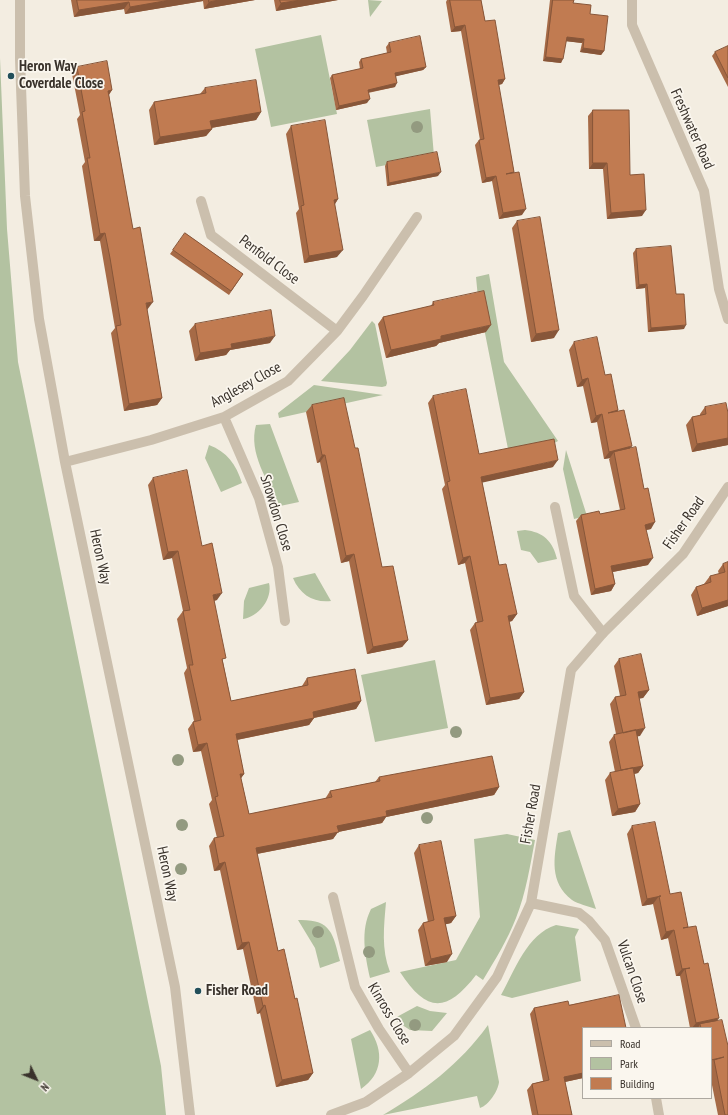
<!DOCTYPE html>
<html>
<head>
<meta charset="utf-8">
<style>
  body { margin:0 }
  #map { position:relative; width:728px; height:1115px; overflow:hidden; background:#f3ede1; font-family:"PT Sans Narrow",sans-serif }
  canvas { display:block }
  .legend { position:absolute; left:582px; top:1027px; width:130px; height:72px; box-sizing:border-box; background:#faf6ee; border:1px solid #ada8a0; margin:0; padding:5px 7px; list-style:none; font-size:12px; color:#39322b }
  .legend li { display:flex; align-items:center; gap:8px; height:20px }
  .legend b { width:20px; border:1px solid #ada8a0 }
  .north { position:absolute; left:16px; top:1059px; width:40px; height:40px; -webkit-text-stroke:3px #faf6ee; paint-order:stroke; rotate:133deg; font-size:11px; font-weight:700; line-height:16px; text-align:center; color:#39322b }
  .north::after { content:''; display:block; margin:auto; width:14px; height:18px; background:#39322b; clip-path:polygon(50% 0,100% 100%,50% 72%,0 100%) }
</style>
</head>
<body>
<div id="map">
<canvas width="728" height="1115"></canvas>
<ul class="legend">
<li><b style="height:5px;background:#cbbfad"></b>Road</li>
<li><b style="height:11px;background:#b3c2a1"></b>Park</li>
<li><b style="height:11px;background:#c17b51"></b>Building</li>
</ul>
<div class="north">N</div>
</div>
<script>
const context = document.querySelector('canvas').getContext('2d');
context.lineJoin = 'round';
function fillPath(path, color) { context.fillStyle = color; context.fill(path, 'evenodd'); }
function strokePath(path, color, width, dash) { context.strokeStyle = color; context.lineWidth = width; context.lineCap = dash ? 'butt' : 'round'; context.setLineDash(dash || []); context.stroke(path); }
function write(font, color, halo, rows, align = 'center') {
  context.font = font + ' "PT Sans Narrow",sans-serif'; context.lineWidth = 3.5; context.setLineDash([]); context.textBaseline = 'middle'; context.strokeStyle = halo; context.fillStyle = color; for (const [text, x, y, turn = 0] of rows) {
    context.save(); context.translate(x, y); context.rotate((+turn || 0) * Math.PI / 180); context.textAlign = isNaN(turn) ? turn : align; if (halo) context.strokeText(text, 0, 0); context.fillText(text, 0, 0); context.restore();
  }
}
fillPath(new Path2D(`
  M368,0L382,1L370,17Z
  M321,35L337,114L271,127L255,49Z
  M0,58L7,229L18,362L161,1066L166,1115H0Z
  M430,109L434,156L376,167L367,120Z
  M489,274L504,362L558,441L549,446L509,454L478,298L476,277Z
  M372,321L375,324L387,383L386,386L382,387L321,381L350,350Z
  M314,385L383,395L279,418L278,413Z
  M270,424L299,502L280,506C268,481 248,453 256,425Z
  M209,445C227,452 236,464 242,483L221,492L205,458Z
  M566,450L587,516L574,519L563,469Z
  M525,530C543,532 553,541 557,559L538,563L530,552L521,550L517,531Z
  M315,573L331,601C314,603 300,595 293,578Z
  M269,583C273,599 258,617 243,619L244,601L249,588Z
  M435,660L448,728L375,742L361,675Z
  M570,830L596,909C588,906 578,904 572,900C549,882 554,858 558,833Z
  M507,834L535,840C530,866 526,893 516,918C508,939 495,960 483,980L476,975C446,1014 426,1012 400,972L456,960L480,917L474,839Z
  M386,902C384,926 381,949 390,972L370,978C365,955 360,931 371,909Z
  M298,920C331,919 333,933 340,961L320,968L315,948Z
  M556,925L579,929L575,937L581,981L512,998L501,995C515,970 527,934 556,925Z
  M417,1006L430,1011L447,1013L432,1031L410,1030L393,1019Z
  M488,1025L499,1082C498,1091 489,1105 480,1108L477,1096L383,1115C424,1091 460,1064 488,1025Z
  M370,1030C384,1051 383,1074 361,1089L351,1039Z`), '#b3c2a1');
strokePath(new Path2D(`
  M555,507L574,596L603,633`), '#cbbfad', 10);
strokePath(new Path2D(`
  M20,0V59L25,196L39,319L65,462L175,987L190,1115
  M632,0V25L704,191L719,289L728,319
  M201,201L211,235L337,331
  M224,417L259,498L278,567L285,621
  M65,462L151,440L224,417L288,381L337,331L363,296L417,217
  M333,897L355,987L379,1029L409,1073
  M531,903L579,913L589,921L605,940L636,1028
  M656,1098L659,1115
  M331,1115L366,1102L409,1073L454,1036L497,977L531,903L571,670L603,633L683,554L728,487`), '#cbbfad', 10);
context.fillStyle = '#939a80';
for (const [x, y] of [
  [417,127],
  [456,732],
  [178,760],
  [427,818],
  [182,825],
  [181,869],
  [318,932],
  [369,952],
  [415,1025]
]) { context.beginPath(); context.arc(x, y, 6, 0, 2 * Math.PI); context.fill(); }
fillPath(new Path2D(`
  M71,0H255L204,9L203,1L125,14L124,9L74,17Z
  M274,0H338L276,11Z
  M447,0H481L485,21L505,79L502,84L498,85L522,215L499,219L492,181L482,183L475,145L479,140H480L461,31L451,32L446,2Z
  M550,0H574L573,3L590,14L604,51L601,55L580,52L582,43L566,41L561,63L543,61Z
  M389,43L426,67L423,70L396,76L395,87L368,93L367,103L336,110L330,78L332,75L360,69L359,62L361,59L387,53L386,47Z
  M728,46V87L712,56L715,52Z
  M77,67L112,90L109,95L147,310L162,398L157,405L124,411L111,333L115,328L100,241H94L82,166L85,162L77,119L80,115L72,74Z
  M205,88L261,112L256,120L211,128L212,129L206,136L154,145L149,110L154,102L200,94Z
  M593,110L630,175L642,216L607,219L603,169H589L588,116Z
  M291,126L338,199L335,204L337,257L304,263L296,213L299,209L286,134Z
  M387,162L438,176L387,186L385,166Z
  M517,221L554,338L531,342L512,228Z
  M185,233L243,274L229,295L170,254Z
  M636,249L676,294L684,329L648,332L645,288L636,289L633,253Z
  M433,302L486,332L439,343L436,346L386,358L378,324L383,317L431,306Z
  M195,324L270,343L230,350L226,355L195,361L189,331Z
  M574,342L605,375L618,410V411L630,449L651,529L646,530L648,565L613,572L615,584L611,591L591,595L576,521L581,515L600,514L620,510L609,459L610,458L604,459L597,422L591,423L583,386L577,387L569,350Z
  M433,396L479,454L553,467L482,482L499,565L517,614L512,621L509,622L524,692L519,699L486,705L470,630L475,623L477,622L465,563L458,565L442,489L445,485L428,403Z
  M312,405L355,448L382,567L408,640L402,647L367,654L349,561L341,563L320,462L317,463L306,412Z
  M705,407L728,413V445L692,452L686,425L692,417L700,416V414Z
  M153,478L202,546L217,600L214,601L223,662L231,701L302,686L307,678L361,701L356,709L314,718L309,725L237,740L244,774L241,778L249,814L325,799L330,791L375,782L379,777L499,787L494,795L386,817L382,823L338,832L333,839L257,854L278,951L295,999L313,1073L308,1080L276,1087L260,1013L257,1014L243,949L237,950L220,870L214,871L209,846L214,838H217L209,804L212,800L201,751L193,752L188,729L193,722L194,721L184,673L187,668L177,619L183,611L172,558L163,560L148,485Z
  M728,562V606L697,616L691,595L696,587L705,584H704L710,576L719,574L718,571L723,564Z
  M619,659L649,690L643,698H639L640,736H637L643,766L638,773L634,774L640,804L635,812L612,816L605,780L610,773L615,772L609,742L614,735L616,734L610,704L615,697L620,696L614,666Z
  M632,826L688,927L704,964L717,1021L728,1115H718L711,1080V1028H690L680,976H676L668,938L661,940L653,904L642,906L627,834Z
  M419,845L456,916L451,923L446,924L447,962L425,966L418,930L423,923L428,922L414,853Z
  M569,1005L583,1028V1078L565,1082L572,1115H532L527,1090L532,1084L543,1081L530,1014L534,1008Z`), '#a66a46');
fillPath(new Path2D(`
  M170,0H203V1L125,14L130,7Z
  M219,0H255L204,9L209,2Z
  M301,0H338L276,11L281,3Z
  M129,2L124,9L74,17L79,10Z
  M465,25L461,31L451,32L455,27Z
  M567,37L584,39L582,43L564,41Z
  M583,48L604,51L601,55L580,52Z
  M546,57L563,59L561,63L543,61Z
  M426,67L423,70L393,77L395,73Z
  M505,79L502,84L494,86L498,80Z
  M397,83L395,87L365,93L368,90Z
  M112,90L107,97L108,91Z
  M370,99L367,103L336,110L339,106Z
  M261,112L256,120L205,129L210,121Z
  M212,129L206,136L154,145L160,137Z
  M593,163H607L603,169H589Z
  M441,172L438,176L387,186L389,183Z
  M496,176L492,181L482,183L486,178Z
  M338,199L333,207L334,200Z
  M526,209L522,215L499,219L503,213Z
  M646,210L642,216L607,219L611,213Z
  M105,233L100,241H94L100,234Z
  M343,250L337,257L304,263L309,256Z
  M647,284L645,288L636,289L639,285Z
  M153,302L147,310L146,303Z
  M491,325L486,332L439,343L436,346L386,358L391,350L441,336Z
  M686,325L684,329L648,332L651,328Z
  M559,330L554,338L531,342L536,334Z
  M275,336L270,343L230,350L226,355L195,361L200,353L231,344Z
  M588,378L583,386L577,387L582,380Z
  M162,398L157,405L124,411L129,404Z
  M602,414L597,422L591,423L596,416Z
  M728,438V445L692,452L697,444Z
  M632,446L627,453L614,452L610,458L604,459L609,452Z
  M322,455H325L320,462L317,463Z
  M558,460L553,467L476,484L481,477Z
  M655,522L651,529L641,531L645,525Z
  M178,551L172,558L163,560L168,552Z
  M354,554L349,561L341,563L346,556Z
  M470,556L465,563L458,565L463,558Z
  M653,558L648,565L607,573L611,566Z
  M615,584L611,591L591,595L595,589Z
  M222,593L217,600L207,602L213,595Z
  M728,600V606L697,616L702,608Z
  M517,614L512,621L503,623L508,616Z
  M408,640L402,647L367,654L373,647Z
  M649,690L643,698L633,700L638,692Z
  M524,692L519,699L486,705L490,698Z
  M361,701L356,709L308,719L313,712Z
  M314,718L309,725L231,741L236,734Z
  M645,728L640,736L618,740L623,733Z
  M207,743L201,751L193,752L198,745Z
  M643,766L638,773L616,778L621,770Z
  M240,774H244L239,781Z
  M499,787L494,795L386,817L382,823L338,832L333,839L251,855L256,848L337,826L386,811Z
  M640,804L635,812L612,816L618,809Z
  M225,862L220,870L214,871L219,864Z
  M659,896L653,904L642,906L647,899Z
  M456,916L451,923L439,926L444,918Z
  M674,930L668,938L661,940L666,932Z
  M249,942L243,949L237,950L242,943Z
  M452,954L447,962L425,966L431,959Z
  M690,968L685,969L680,976H676L682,969Z
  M265,1005L260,1013L257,1014L263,1006Z
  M719,1018L714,1025L700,1024L698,1028H692L696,1023Z
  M313,1073L308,1080L276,1087L282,1080Z
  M583,1073V1078L560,1083L564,1077Z`), '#875639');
const building = new Path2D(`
  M77,0H170L130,7L129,2L79,10Z
  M209,0H219L209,2Z
  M280,0H301L281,3Z
  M450,0H481L485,21L495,20L505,79L498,80L514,172L506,174L519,172L526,209L503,213L496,176L486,178L479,140L484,139L465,25L455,27Z
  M553,0H574L573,3L591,5L590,14L608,16L604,51L583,48L584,39L567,37L563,59L546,57Z
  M420,36L426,67L395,73L397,83L368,90L370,99L339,106L332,75L363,68L361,59L391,52L389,43Z
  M728,46V78L715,52Z
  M107,61L112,90L108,91L133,229L140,227L153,302L146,303L162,398L129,404L116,326L121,325L110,258L105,233L100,234L87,158H90L82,112L85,111L77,67Z
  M256,80L261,112L210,121L212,129L160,137L154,102L206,93L205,88Z
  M593,110H629L630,175L644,174L646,210L611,213L607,163H593Z
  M325,120L338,199L334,200L343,250L309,256L301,206L304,205L291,126Z
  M437,152L441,172L389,183L387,162Z
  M540,217L559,330L536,334L517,221Z
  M185,233L243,274L231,291L173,250Z
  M671,246L676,294H684L686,325L651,328L647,284L639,285L636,249Z
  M484,291L491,325L441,336V339L391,350L383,317L434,305L433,302Z
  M271,310L275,336L231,344L232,348L200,353L195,324Z
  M597,337L605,375L611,374L618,410L608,413L624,410L632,446L609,452L602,414L596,416L588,378L582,380L574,342Z
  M466,389L479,454L554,439L558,460L481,477L499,565L506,564L517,614L508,616L524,692L490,698L475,623L483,621L470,556L463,558L447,482L450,481L433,396Z
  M344,398L355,448H358L382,567L393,566L408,640L373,647L354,554L346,556L325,455H322L312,405Z
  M726,403L728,413V438L697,444L692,417L706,414L705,407Z
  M636,447L644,489L648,488L655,522L645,525L653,558L611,566L615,584L595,589L581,515L599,511L600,514L625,509L614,452Z
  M187,470L202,546L212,543L222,593L213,595L226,658L222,659L231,701L308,685L307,678L355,669L361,701L313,712L314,718L236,734L244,774H240L249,814L332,797L330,791L380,781L379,777L492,756L499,787L386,811L387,816L337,826L339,832L256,848L278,951L284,949L295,999L297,998L313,1073L282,1080L265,1005L263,1006L249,942L242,943L225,862L219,864L214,838L224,836L215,797L218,796L207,743L198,745L193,722L201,720L189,665H193L183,611L190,610L178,551L168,552L153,478Z
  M728,562V600L702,608L696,587L711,582L710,576L725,572L723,564Z
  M641,654L649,690L638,692L645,728L623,733L615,697L626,695L619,659Z
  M636,730L643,766L621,770L614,735Z
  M633,768L640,804L618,809L610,773Z
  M655,822L670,894L681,892L688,927L683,928L696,926L704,964L708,963L719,1018L696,1023L685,969L690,968L682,969L674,930L666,932L659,896H661L647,899L632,826Z
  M441,841L456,916L444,918L452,954L431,959L423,923L434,920L419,845Z
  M619,995L626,1028H583V1073L564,1077L572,1115H538L532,1084L549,1080L534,1008L568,1001L569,1005Z
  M722,1020L728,1046V1115H725L714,1060L724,1057L711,1060V1028H701L700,1024Z`);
fillPath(building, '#c17b51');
strokePath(building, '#875639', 1);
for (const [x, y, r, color] of [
  [11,76,4,"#224f5a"],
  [198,991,4,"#224f5a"]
]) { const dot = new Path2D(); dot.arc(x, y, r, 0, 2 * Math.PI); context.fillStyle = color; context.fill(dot); strokePath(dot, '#faf6ee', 1.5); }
write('bold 15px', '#39322b', '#faf6ee', [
  ["Heron Way",19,67],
  ["Coverdale Close",19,84],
  ["Fisher Road",206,991]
], 'left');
write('15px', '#39322b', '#faf6ee', [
  ["Freshwater Road",692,129,66],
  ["Penfold Close",269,260,37],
  ["Anglesey Close",246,385,-29],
  ["Snowdon Close",276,513,73],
  ["Fisher Road",684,523,-55],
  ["Heron Way",100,557,78],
  ["Fisher Road",531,814,-80],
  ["Heron Way",167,874,78],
  ["Vulcan Close",632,972,71],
  ["Kinross Close",389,1014,59]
]);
</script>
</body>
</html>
